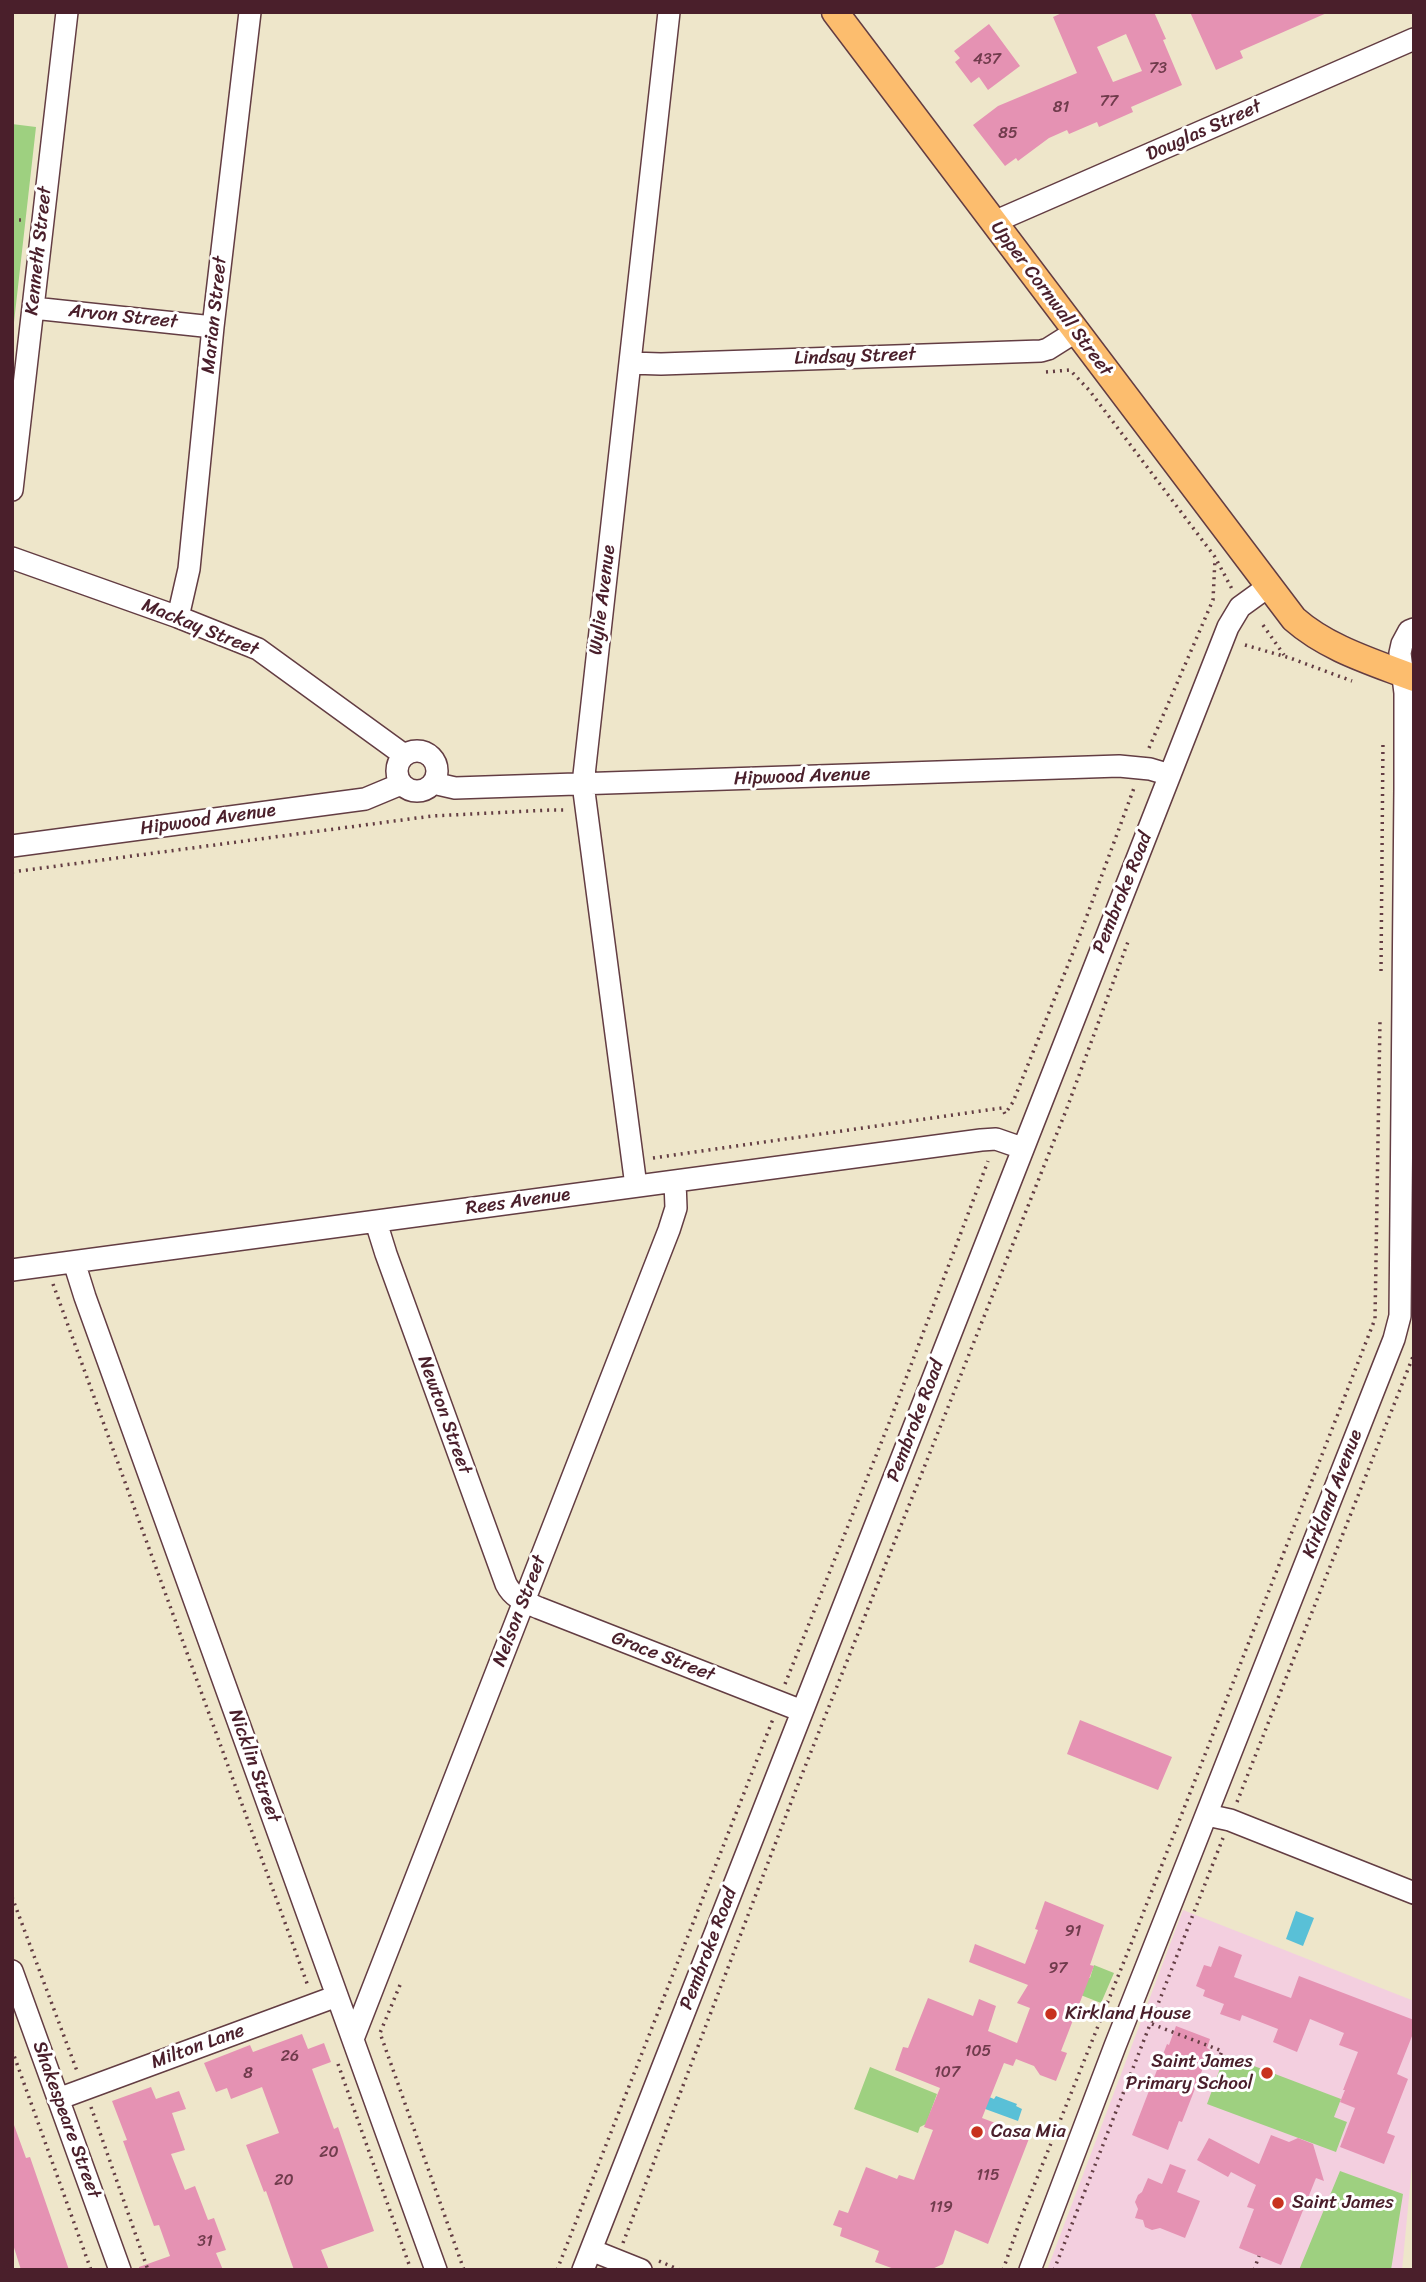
<!DOCTYPE html>
<html>
<head>
<meta charset="utf-8">
<style>
  body { margin:0 }
  #map { position:relative; width:1426px; height:2282px; overflow:hidden; background:#eee6ca; font-family:Sriracha,sans-serif }
  canvas { display:block }
  .frame { position:absolute; inset:0; border:14px solid #4a1f2b; pointer-events:none }
</style>
</head>
<body>
<div id="map">
<canvas width="1426" height="2282"></canvas>
<div class="frame"></div>
</div>
<script>
const context = document.querySelector('canvas').getContext('2d');
context.lineJoin = 'round';
function fillPath(path, color) { context.fillStyle = color; context.fill(path, 'evenodd'); }
function strokePath(path, color, width, dash) { context.strokeStyle = color; context.lineWidth = width; context.lineCap = dash ? 'butt' : 'round'; context.setLineDash(dash || []); context.stroke(path); }
function write(font, color, halo, rows, align = 'center') {
  context.font = font + ' Sriracha,sans-serif'; context.lineWidth = 6; context.setLineDash([]); context.textBaseline = 'middle'; context.strokeStyle = halo; context.fillStyle = color; for (const [text, x, y, turn = 0] of rows) {
    context.save(); context.translate(x, y); context.rotate((+turn || 0) * Math.PI / 180); context.textAlign = isNaN(turn) ? turn : align; if (halo) context.strokeText(text, 0, 0); context.fillText(text, 0, 0); context.restore();
  }
}
fillPath(new Path2D(`
  M1183,1910L1414,2001V2145L1402,2270H1047Z`), '#f3cfdf');
fillPath(new Path2D(`
  M12,124L36,127L12,340Z
  M1094,1965L1114,1973L1101,2003L1078,1994L1084,1976L1090,1978Z
  M1225,2055L1341,2099L1334,2117L1347,2122L1336,2152L1207,2104Z
  M870,2067L937,2094L926,2124L920,2127L918,2133L854,2109Z
  M1340,2171L1403,2194L1391,2270H1299Z`), '#9ed080');
fillPath(new Path2D(`
  M1296,1911L1314,1918L1303,1946L1286,1939Z
  M982,2094L994,2099L996,2096L1017,2104L1016,2106L1022,2109L1018,2121L977,2106Z`), '#59c0d7');
fillPath(new Path2D(`
  M1064,12H1154L1166,39L1163,40L1182,85L1131,107L1133,112L1099,127L1097,122L1069,134L1067,130L1049,138L1018,161L1016,158L1005,166L973,125L998,106L1077,73L1053,17ZM1126,34L1142,71L1113,82L1097,47Z
  M1190,12H1329L1240,51L1243,58L1216,70Z
  M989,24L1020,66L988,90L979,77L971,83L955,62L960,58L954,51Z
  M1080,1720L1172,1757L1158,1790L1067,1754Z
  M1045,1901L1104,1925L1090,1965L1094,1966L1061,2051L1067,2053L1056,2081L1040,2075L1034,2066L1016,2059L1013,2066L1004,2063L982,2118L1030,2136L988,2244L955,2230L943,2264L930,2270H897L875,2262L879,2251L840,2236L842,2228L833,2225L839,2210L848,2213L866,2167L897,2179L899,2175L914,2180L933,2130L924,2127L940,2088L895,2070L903,2047L908,2048L928,1998L973,2016L979,1999L996,2006L988,2031L1017,2043L1030,2008L1017,2003L1028,1985L969,1962L975,1944L1025,1964L1038,1930L1035,1929Z
  M1219,1946L1242,1955L1234,1977L1291,1998L1299,1976L1414,2020V2031L1397,2074L1408,2079L1387,2133L1395,2136L1384,2164L1340,2147L1355,2108L1340,2102L1345,2090H1343L1358,2052L1339,2045L1344,2033L1310,2019L1297,2052L1273,2042L1278,2029L1242,2015L1240,2021L1220,2014L1224,2004L1203,1996L1205,1990L1196,1986L1204,1965L1211,1967Z
  M1176,2026L1210,2039L1207,2048L1210,2050L1182,2122L1179,2121L1168,2150L1132,2135L1167,2044L1169,2045Z
  M302,2034L308,2049L324,2043L331,2062L312,2069L334,2129L338,2127L374,2231L321,2250L329,2270H294L266,2191L264,2192L246,2145L279,2133L262,2087L231,2099L227,2088L216,2092L204,2063L250,2045L253,2052Z
  M151,2087L156,2099L179,2091L186,2109L172,2113L185,2150L171,2154L185,2190L195,2186L208,2220L214,2218L226,2250L216,2253L223,2270H139V2267L170,2256L159,2225L154,2226L123,2141L127,2140L112,2101Z
  M12,2125H14L26,2158L30,2157L69,2270H21L12,2241Z
  M1271,2135L1289,2142L1298,2138L1313,2144L1324,2181L1316,2178L1281,2265L1239,2248L1254,2209L1247,2207L1256,2185L1231,2172L1228,2177L1197,2160L1209,2138L1259,2164Z
  M1170,2164L1186,2170L1177,2192L1200,2201L1185,2238L1160,2228L1152,2230L1145,2227L1143,2220L1135,2218L1138,2209L1135,2202L1138,2195L1142,2192L1148,2178L1162,2184Z`), '#e592b3');
const minor = new Path2D(`
  M994,222L1414,39
  M33,308L213,327
  M630,363L661,364L1041,351L1048,349L1075,332
  M12,490L67,12
  M12,558L178,617L258,649L404,755
  M178,617L189,569L213,327L250,12
  M397 771a20 20 0 1 1 40 0a20 20 0 1 1-40 0Z
  M433,783L455,788L1119,766L1150,769L1170,775
  M12,846L365,799L401,784
  M636,1186L583,784L669,12
  M376,1222L386,1254L506,1584C513,1598 525,1602 539,1608L802,1711
  M74,1262L85,1297L436,2270
  M12,1270L981,1140L996,1139L1022,1148
  M1207,1815L1230,1820L1414,1893
  M12,1971L120,2270
  M353,2039L669,1230L676,1208L675,1181
  M58,2099L337,1996
  M591,2250L641,2270
  M583,2270L1228,627L1240,607L1269,586
  M1030,2270L1115,2046L1394,1339L1400,1316L1405,788V693L1400,653L1402,644L1409,631L1414,629`);
const major = new Path2D(`
  M835,12L1294,619C1328,649 1373,662 1414,678`);
strokePath(minor, '#633d43', 24);
strokePath(major, '#633d43', 29);
strokePath(new Path2D(`
  M12,220H23
  M1046,372L1070,370L1089,390L1215,557L1232,589
  M1263,625L1284,655
  M1245,645L1290,658L1352,681
  M1149,748L1213,600L1215,559
  M12,872L432,816L550,810H564L565,812
  M1381,971L1383,740
  M653,1158L1002,1108L1005,1114L1013,1102L1078,940L1134,788
  M53,1284L308,1986
  M785,1684L891,1418L988,1161
  M1237,1802L1414,1354
  M12,1897L77,2071
  M400,1985L380,2033L464,2270
  M1152,2024L1222,2051L1215,2069L1205,2065
  M12,2050L91,2270
  M338,2064L411,2270
  M91,2107L148,2270
  M623,2243L795,1792L1067,1108L1129,939
  M659,2261L680,2270
  M557,2270L773,1719
  M1003,2270L1021,2218L1133,1939L1375,1319L1380,1020
  M1054,2270L1223,1838
  M1254,2270L1259,2256`), '#633d43', 3.5, [2, 5]);
strokePath(minor, '#fff', 21);
strokePath(major, '#fcbd6e', 26);
for (const [x, y, r, color] of [
  [1051,2014,7,"#c8321e"],
  [1267,2073,7,"#c8321e"],
  [977,2132,7,"#c8321e"],
  [1278,2203,7,"#c8321e"]
]) { const dot = new Path2D(); dot.arc(x, y, r, 0, 2 * Math.PI); context.fillStyle = color; context.fill(dot); strokePath(dot, '#fff', 2.5); }
write('16px', '#713c4d', null, [
  ["437",987,60],
  ["73",1158,69],
  ["77",1109,102],
  ["81",1061,108],
  ["85",1008,134],
  ["91",1073,1932],
  ["97",1058,1969],
  ["105",978,2052],
  ["26",290,2057],
  ["107",947,2073],
  ["8",248,2074],
  ["20",329,2153],
  ["115",988,2176],
  ["20",284,2181],
  ["119",941,2208],
  ["31",205,2242]
]);
write('19px', '#4a1f2b', '#fff', [
  ["Douglas Street",1204,131,-24],
  ["Kenneth Street",39,251,-84],
  ["Upper Cornwall Street",1051,299,53],
  ["Marian Street",215,315,-84],
  ["Arvon Street",123,317,6],
  ["Lindsay Street",855,357,-2],
  ["Wylie Avenue",603,600,-83],
  ["Mackay Street",200,628,22],
  ["Hipwood Avenue",802,777,-2],
  ["Hipwood Avenue",208,820,-8],
  ["Pembroke Road",1123,893,-68],
  ["Rees Avenue",518,1202,-8],
  ["Newton Street",444,1415,70],
  ["Pembroke Road",916,1421,-69],
  ["Kirkland Avenue",1333,1494,-69],
  ["Nelson Street",520,1611,-69],
  ["Grace Street",663,1657,21],
  ["Nicklin Street",254,1766,70],
  ["Pembroke Road",709,1949,-69],
  ["Milton Lane",198,2047,-20],
  ["Shakespeare Street",66,2120,70]
]);
write('19px', '#4a1f2b', '#fff', [
  ["Kirkland House",1065,2014],
  ["Saint James",1253,2062,"right"],
  ["Primary School",1253,2084,"right"],
  ["Casa Mia",991,2132],
  ["Saint James",1292,2203]
], 'left');
</script>
</body>
</html>
